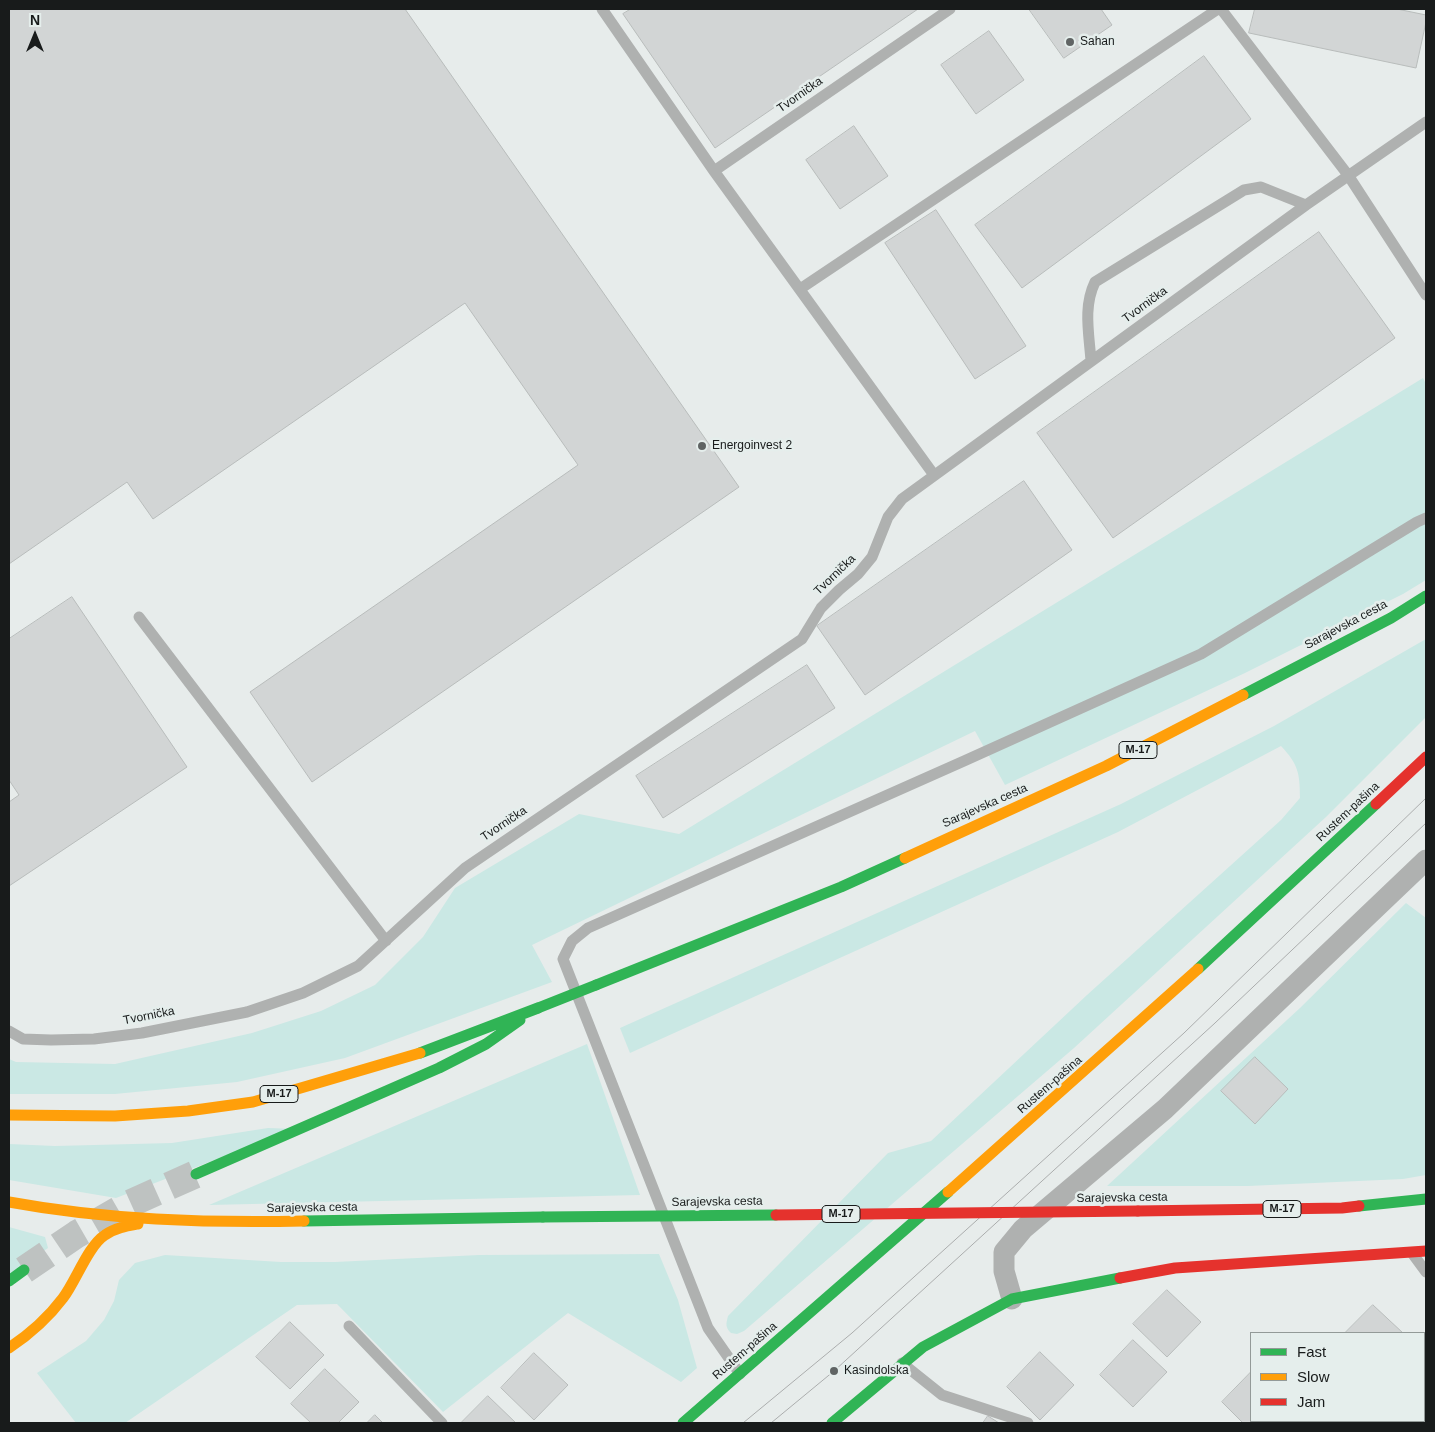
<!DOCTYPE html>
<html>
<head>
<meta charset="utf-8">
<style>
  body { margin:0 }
  #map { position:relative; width:1435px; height:1432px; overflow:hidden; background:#e7eceb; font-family:Arial,sans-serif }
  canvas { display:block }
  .frame { position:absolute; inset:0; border:10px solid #181b1b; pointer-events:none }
  .legend { position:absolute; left:1250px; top:1332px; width:175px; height:90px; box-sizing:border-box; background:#e5eeec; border:1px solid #939a98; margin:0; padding:6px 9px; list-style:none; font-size:15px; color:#181b1b }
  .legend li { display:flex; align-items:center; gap:10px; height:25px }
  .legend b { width:25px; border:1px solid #939a98 }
  .north { position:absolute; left:10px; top:10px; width:50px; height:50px; -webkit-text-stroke:4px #e5eeec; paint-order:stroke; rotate:0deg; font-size:14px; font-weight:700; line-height:20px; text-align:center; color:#181b1b }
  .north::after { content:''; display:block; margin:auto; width:18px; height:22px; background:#181b1b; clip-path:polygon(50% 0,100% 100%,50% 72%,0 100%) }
</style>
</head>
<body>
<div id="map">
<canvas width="1435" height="1432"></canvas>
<div class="frame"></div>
<ul class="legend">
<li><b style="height:6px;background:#30b455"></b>Fast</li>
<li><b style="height:6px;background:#ff9f0a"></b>Slow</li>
<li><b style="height:6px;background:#e5322d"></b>Jam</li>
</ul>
<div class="north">N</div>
</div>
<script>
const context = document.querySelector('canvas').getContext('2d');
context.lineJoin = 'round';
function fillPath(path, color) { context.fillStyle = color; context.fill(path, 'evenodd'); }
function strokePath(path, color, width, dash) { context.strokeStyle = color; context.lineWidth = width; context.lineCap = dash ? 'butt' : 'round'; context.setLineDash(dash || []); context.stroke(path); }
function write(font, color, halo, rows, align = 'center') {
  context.font = font + ' Arial,sans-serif'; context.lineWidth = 5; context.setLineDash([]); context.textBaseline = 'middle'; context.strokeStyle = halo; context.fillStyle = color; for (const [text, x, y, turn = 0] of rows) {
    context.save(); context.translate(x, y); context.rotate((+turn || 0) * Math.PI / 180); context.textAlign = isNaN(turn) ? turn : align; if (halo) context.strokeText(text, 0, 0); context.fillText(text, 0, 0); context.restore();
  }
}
fillPath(new Path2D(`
  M1423,378L1426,384V580L1403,594L1245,673L1005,785L975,731L532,945L552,982L345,1058L237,1082L115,1094H9V1059L16,1062L115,1064L252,1033L321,1011L375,985L423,937L455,888L579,814L679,834Z
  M1426,639V717L1326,817L1074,1048L744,1331L737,1334L731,1333C725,1327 726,1324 728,1316L888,1153L931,1141L1087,995L1281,820L1300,798C1300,773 1298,764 1281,746L1118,832L630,1053L620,1028L1121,804L1274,726Z
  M1406,903L1426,918V1175L1403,1179L1248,1186H1107L1300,1008Z
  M587,1044L640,1195L209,1205Z
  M268,1128L295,1129L116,1198L9,1180V1144L55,1146L172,1143Z
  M9,1227L45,1237L48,1248L9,1275Z
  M659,1254L678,1300L697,1368L681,1382L568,1313L443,1412L337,1304L297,1305L125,1423H76L37,1373L86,1341L104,1320L114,1301L119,1280L135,1263L165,1255L281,1262H335L479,1255Z`), '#cae8e4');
const building = new Path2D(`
  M9,9H405L739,487L312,782L250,692L578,465L465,303L153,519L127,482L9,564Z
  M631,9H918L715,148L623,14Z
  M1029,9H1101L1112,25L1064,58Z
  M1255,9H1397L1426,15V22L1416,68L1249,33Z
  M989,31L1024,80L976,114L941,65Z
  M1204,56L1251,119L1022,288L975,225Z
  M854,126L888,176L840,209L806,160Z
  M936,210L1026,346L975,379L885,243Z
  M1319,232L1395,338L1113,538L1037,433Z
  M1024,481L1072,550L865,695L817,626Z
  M72,597L187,767L9,886V802L19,795L9,780V639Z
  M807,665L835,708L663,818L636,776Z
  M1255,1057L1288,1089L1255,1124L1221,1091Z
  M1167,1290L1201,1322L1167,1357L1133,1324Z
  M1373,1305L1403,1333H1345Z
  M290,1322L324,1355L290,1389L256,1357Z
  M1133,1340L1167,1372L1133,1407L1100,1375Z
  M1040,1352L1074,1385L1040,1420L1007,1387Z
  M534,1353L568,1385L534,1420L501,1388Z
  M325,1369L359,1402L338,1423H311L291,1404Z
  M1251,1372V1421H1269L1267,1423H1243L1222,1402Z
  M488,1396L516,1423H461Z
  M1424,1413L1426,1416V1423H1387L1389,1421H1424Z
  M375,1415L383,1423H367Z
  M988,1416L999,1423H983Z`);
fillPath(building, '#d2d5d5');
strokePath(building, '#b8bcbb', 1);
strokePath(new Path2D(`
  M24,1270L77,1234L129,1204L196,1174`), '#bec2c1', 28, [28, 14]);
strokePath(new Path2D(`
  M602,9L714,171L934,475
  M1221,9L1348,175L1426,295
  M714,171L950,9
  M800,289L1218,9
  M1091,361C1089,333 1083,307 1095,282L1244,190L1261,187L1306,205
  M139,617L386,941
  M9,1031L23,1039L51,1040L94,1039L142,1033L247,1012L303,993L358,966L465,868L802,639L821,608L839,590L858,574L872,557L888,517L902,499L1306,205L1426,122
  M1412,1253L1426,1272
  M349,1326L442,1423
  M902,1363L942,1395L1028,1423
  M1424,1365L1426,1361
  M740,1374L708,1328L563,959L572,941L588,928L964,761L1201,654L1417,522L1426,518
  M1424,1386L1426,1388`), '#afb1b0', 11);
strokePath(new Path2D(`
  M1012,1299L1004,1271V1252L1023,1229L1165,1109L1426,860`), '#afb1b0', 21);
strokePath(new Path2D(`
  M1243,695L1391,618L1426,596
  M1198,969L1376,804
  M596,985L841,887L905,858
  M420,1053L538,1008
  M196,1174L439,1068L486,1044L520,1020
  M1359,1206L1426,1199
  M304,1221L543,1217
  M9,1281L24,1270
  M683,1423L948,1192
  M832,1423L923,1347L1012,1299L1120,1278`), '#30b455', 11);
strokePath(new Path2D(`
  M905,858L1106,766L1243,695
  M9,1115L115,1116L188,1111L253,1102L420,1053
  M948,1192L1198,969
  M9,1202C107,1220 205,1223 304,1221
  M9,1348C30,1334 48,1318 63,1298C76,1281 88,1246 105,1235C115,1228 127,1226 138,1224`), '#ff9f0a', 11);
strokePath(new Path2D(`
  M1376,804L1426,757
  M1138,1211L1342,1208L1359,1206
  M1120,1278L1175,1268L1426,1251`), '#e5322d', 11);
strokePath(new Path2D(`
  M743,1423L852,1333L1184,1033L1426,798
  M771,1423L834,1371L1215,1023L1426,823`), '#abadad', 1);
strokePath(new Path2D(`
  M538,1008L596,985
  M543,1217L776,1215`), '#30b455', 11);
strokePath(new Path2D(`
  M776,1215L1138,1211`), '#e5322d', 11);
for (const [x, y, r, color] of [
  [1070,42,5,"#606464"],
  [702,446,5,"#606464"],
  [834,1371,5,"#606464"]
]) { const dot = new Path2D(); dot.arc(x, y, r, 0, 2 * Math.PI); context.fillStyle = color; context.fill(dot); strokePath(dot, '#e5eeec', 2); }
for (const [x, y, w] of [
  [1138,750,38],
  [279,1094,38],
  [1282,1209,38],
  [841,1214,38]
]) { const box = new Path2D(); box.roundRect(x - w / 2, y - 8.5, w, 17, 4); context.fillStyle = '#e5eeec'; context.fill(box); strokePath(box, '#181b1b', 1); }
write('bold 11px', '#181b1b', null, [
  ["M-17",1138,750],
  ["M-17",279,1094],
  ["M-17",1282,1209],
  ["M-17",841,1214]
]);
write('12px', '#181b1b', '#e5eeec', [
  ["Sahan",1080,42],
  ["Energoinvest 2",712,446],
  ["Kasindolska",844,1371]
], 'left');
write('12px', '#181b1b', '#e5eeec', [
  ["Tvornička",800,95,-35],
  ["Tvornička",1145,305,-36],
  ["Tvornička",835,575,-44],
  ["Sarajevska cesta",1346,625,-28],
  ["Sarajevska cesta",985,806,-24],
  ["Rustem-pašina",1348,812,-43],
  ["Tvornička",504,824,-34],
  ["Tvornička",149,1016,-11],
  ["Rustem-pašina",1050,1085,-41],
  ["Sarajevska cesta",1122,1198,-1],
  ["Sarajevska cesta",717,1202,-1],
  ["Sarajevska cesta",312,1208,-1],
  ["Rustem-pašina",745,1351,-41]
]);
</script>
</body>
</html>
